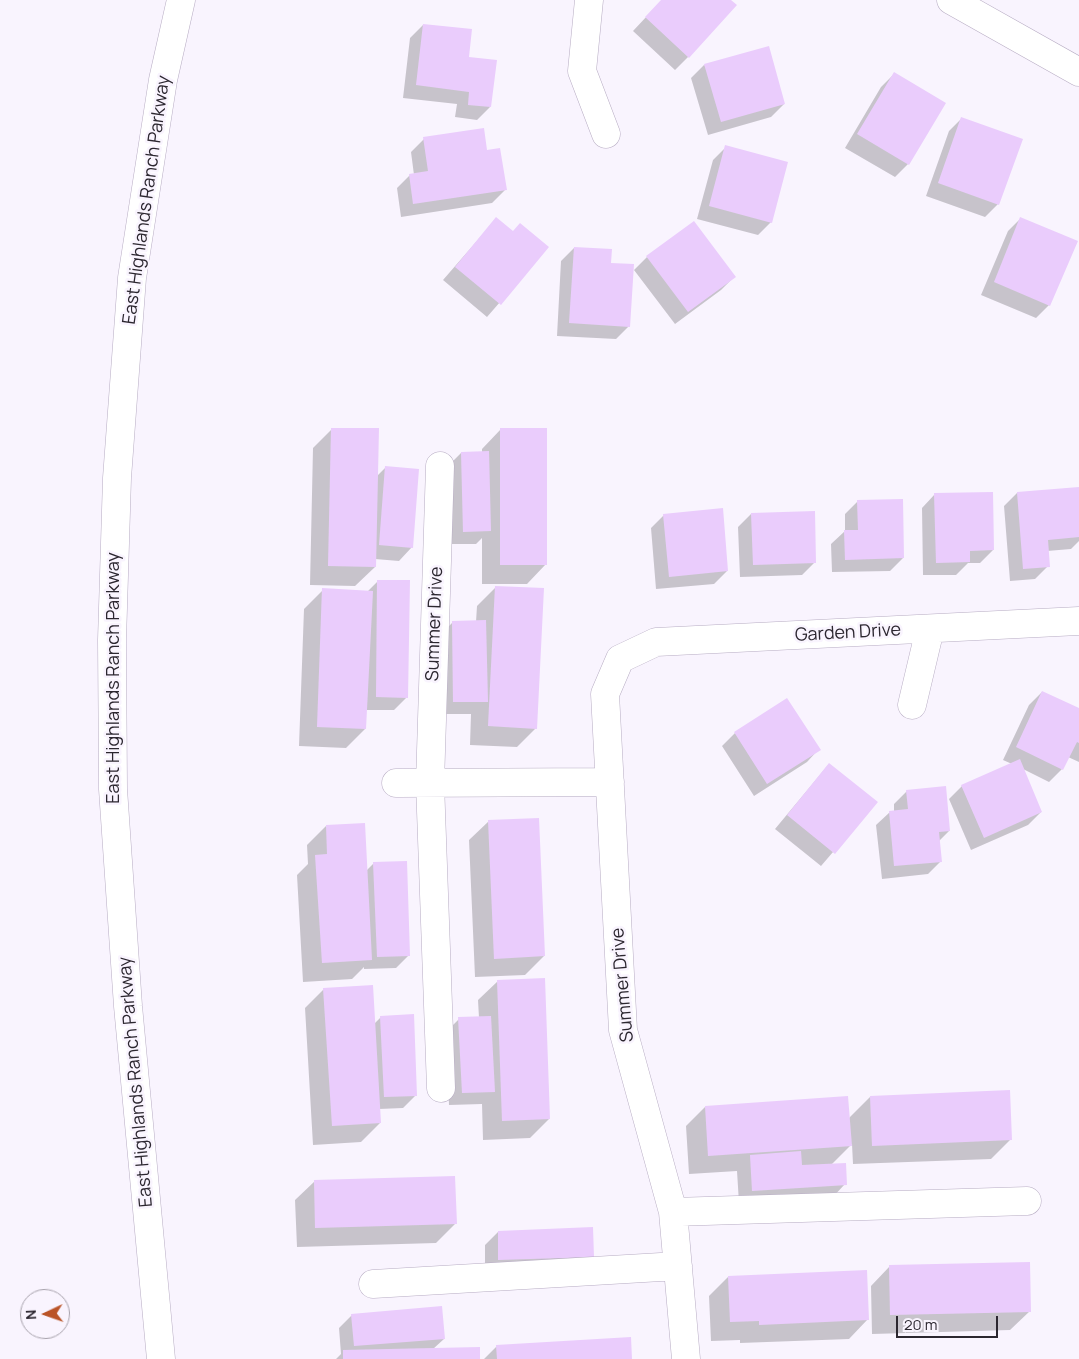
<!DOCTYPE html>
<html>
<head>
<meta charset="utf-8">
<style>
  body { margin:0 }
  #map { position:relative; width:1079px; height:1359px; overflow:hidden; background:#f9f4fe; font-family:Manrope,sans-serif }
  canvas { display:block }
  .north { position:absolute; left:20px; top:1289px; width:50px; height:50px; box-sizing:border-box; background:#f9f4fe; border:1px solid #a7a2ac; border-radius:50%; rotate:267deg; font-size:14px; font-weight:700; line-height:20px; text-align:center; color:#2c2730 }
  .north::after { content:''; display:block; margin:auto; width:18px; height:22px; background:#ba5427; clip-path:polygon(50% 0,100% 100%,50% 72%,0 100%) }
  .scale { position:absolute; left:896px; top:1316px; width:102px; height:22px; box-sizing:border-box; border:2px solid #2c2730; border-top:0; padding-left:6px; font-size:15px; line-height:18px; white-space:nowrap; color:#2c2730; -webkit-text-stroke:4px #f9f4fe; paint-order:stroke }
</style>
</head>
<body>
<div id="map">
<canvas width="1079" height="1359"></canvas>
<div class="north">N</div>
<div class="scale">20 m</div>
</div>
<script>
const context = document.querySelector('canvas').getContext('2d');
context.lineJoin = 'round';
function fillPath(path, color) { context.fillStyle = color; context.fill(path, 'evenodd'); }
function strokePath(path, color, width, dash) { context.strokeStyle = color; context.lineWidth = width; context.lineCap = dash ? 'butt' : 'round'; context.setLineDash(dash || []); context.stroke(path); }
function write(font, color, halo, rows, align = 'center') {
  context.font = font + ' Manrope,sans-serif'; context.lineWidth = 5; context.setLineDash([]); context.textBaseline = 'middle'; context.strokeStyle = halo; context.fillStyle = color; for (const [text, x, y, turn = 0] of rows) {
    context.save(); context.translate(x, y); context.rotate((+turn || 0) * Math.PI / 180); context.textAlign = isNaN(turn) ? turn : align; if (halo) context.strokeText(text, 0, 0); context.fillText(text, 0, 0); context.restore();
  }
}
fillPath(new Path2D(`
  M662,0H729L688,57L675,70L633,31Z
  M423,25L467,58L490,107L477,120L455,117L457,104L403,98L410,38Z
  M704,65L784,104L771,117L708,135L691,78Z
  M894,74L944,104L908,164L895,177L845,148L881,87Z
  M962,118L998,204L985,217L926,196L949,131Z
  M424,139L486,151L505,190L492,203L401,217L397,188L410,175H414L411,152Z
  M726,147L771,222L758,235L697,219L713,160Z
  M1021,218L1049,305L1036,318L981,295L1008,231Z
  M496,219L513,232L547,248L487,317L443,280Z
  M574,248L610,264L629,326L616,339L557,336L561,261Z
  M647,257L734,277L721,290L675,324L634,270Z
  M332,429L376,477L386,467L412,547L399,561L375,559V567L355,586L310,585L313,448Z
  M501,429L546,564L527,584H482V538L476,544H450L448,466L461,453L482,452V449Z
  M1079,488V541L1071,549L1047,551L1048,566L1035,579L1010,581L1004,506L1017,493Z
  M935,494L993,550L980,563H968L956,575H923L922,508Z
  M858,501L903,558L890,571L832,572L831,544L845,531V514Z
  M751,514L815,562L802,575L740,577L738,527Z
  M664,515L727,571L714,584L656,589L651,528Z
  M378,581L407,697L394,710H366L365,729L346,748L299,746L304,609L323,590L367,592Z
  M496,587L536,728L517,747L470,745L471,714H441L439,636L452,623L476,622L477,606Z
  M1042,692L1079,710V762L1068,757L1062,769L1049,782L1023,769L1041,812L1028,825L971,850L949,799L962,786L1012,764L1003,760L1029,705Z
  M735,733L819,749L807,762L754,796L722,746Z
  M829,764L876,802L821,866L775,829Z
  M907,791L949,831L939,841L941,861L928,874L882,879L876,825L890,812H894V804Z
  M489,821L544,956L525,975L475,977L469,840Z
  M326,826L366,871L374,863L409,955L396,968L364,969V967L352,979L303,982L297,875L308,864L307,845Z
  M498,981L549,1119L530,1138L483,1140L482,1104L449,1105L446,1032L459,1019L479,1018L478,1000Z
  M324,989L374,1024L381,1017L416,1095L403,1108L379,1109L380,1123L361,1142L313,1145L305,1008Z
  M870,1097L1010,1140L991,1159L853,1164L852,1144L831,1165L845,1184L832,1198L739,1203L737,1171L689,1174L686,1126L705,1107L849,1118Z
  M315,1181L455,1224L436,1243L297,1247L295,1200Z
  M498,1232L593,1257L580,1270L485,1272V1245Z
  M890,1266L1030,1311L1010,1330L872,1334L871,1286Z
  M728,1277L868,1319L849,1339L740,1343V1340L711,1341L709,1296Z
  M352,1315L444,1339L433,1349L479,1359H336L341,1354L339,1328Z
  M497,1346L631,1359H484Z`), '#0003');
fillPath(new Path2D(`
  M661,0H731L737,5L689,58L645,17Z
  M423,24L472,29L469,57L497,60L491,107L468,105L469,92L416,85Z
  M769,46L785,104L721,122L704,64Z
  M894,72L946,103L909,165L857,134Z
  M961,117L1023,139L999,205L938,183Z
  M484,128L487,150L500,148L507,190L413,204L409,174L428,171L423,137Z
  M725,145L788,162L772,223L709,206Z
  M496,217L513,231L520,223L549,247L501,305L455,267Z
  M1020,217L1078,241L1050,306L994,282Z
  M694,221L736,277L688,312L646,256Z
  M574,247L612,249L611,263L634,264L630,327L569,323Z
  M331,428H379L376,567L328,566Z
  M500,428H547V565H500Z
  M489,451L491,531L463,532L461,452Z
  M385,466L419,469L413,548L379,545Z
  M1079,487V537L1048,540L1050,567L1023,569L1017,492Z
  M993,492L994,550L970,551V562L936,563L934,493Z
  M903,499L904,558L845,560L844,530H858L857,500Z
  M723,508L728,571L669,577L663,514Z
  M815,511L816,563L753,565L751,513Z
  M377,580H410L408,698L376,697Z
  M495,586L544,588L537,729L488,726Z
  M322,588L373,591L366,729L317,727Z
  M486,620L488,702H453L452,621Z
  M1042,691L1079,708V743L1077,742L1063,770L1016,747Z
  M787,698L821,750L767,784L734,732Z
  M1020,759L1042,812L984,838L961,785Z
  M829,763L878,802L835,854L787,815Z
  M946,786L950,831L939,832L942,862L894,866L889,811L908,809L906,790Z
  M539,818L545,956L494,959L488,820Z
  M365,823L372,960L322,963L315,855L327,854L326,825Z
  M407,861L410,956L377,957L373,862Z
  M545,978L550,1119L502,1121L497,980Z
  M373,985L381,1123L332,1126L323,988Z
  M414,1014L417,1096L384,1097L380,1016Z
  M491,1016L495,1092L462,1093L458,1017Z
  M1010,1090L1012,1140L872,1146L870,1096Z
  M848,1096L852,1146L708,1156L705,1106Z
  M801,1151L802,1165L846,1163L847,1185L752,1191L750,1155Z
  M455,1176L457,1224L315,1228L314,1180Z
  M593,1227L594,1257L498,1260V1231Z
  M1030,1262L1031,1312L890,1315L889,1265Z
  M867,1270L869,1320L759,1325V1321L730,1322L728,1276Z
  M442,1306L445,1339L354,1346L351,1314Z
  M631,1337L632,1359H497L496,1345Z
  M480,1347V1359H343V1350Z`), '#eaccfc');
const street = new Path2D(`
  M589,0L582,71L606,134
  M951,0L1079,72
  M440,466L430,783L441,1088
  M912,705L930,629
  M396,783L610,782
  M673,1212L1027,1201
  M373,1284L678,1266
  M686,1359L673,1212L623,1030L605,694L620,659L656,642L1079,621`);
const primary = new Path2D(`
  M161,1359L128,1006L113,789L112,640L117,478L132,278L163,80L181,0`);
strokePath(street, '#b7acc3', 29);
strokePath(primary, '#b7acc3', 29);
strokePath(street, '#fff', 28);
strokePath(primary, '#fff', 28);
write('18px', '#2c2730', '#f9f4fe', [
  ["East Highlands Ranch Parkway",147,200,-82],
  ["Summer Drive",435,624,-88],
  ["Garden Drive",848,633,-3],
  ["East Highlands Ranch Parkway",114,678,-90],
  ["Summer Drive",623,985,-95],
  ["East Highlands Ranch Parkway",136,1082,-95]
]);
</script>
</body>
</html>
